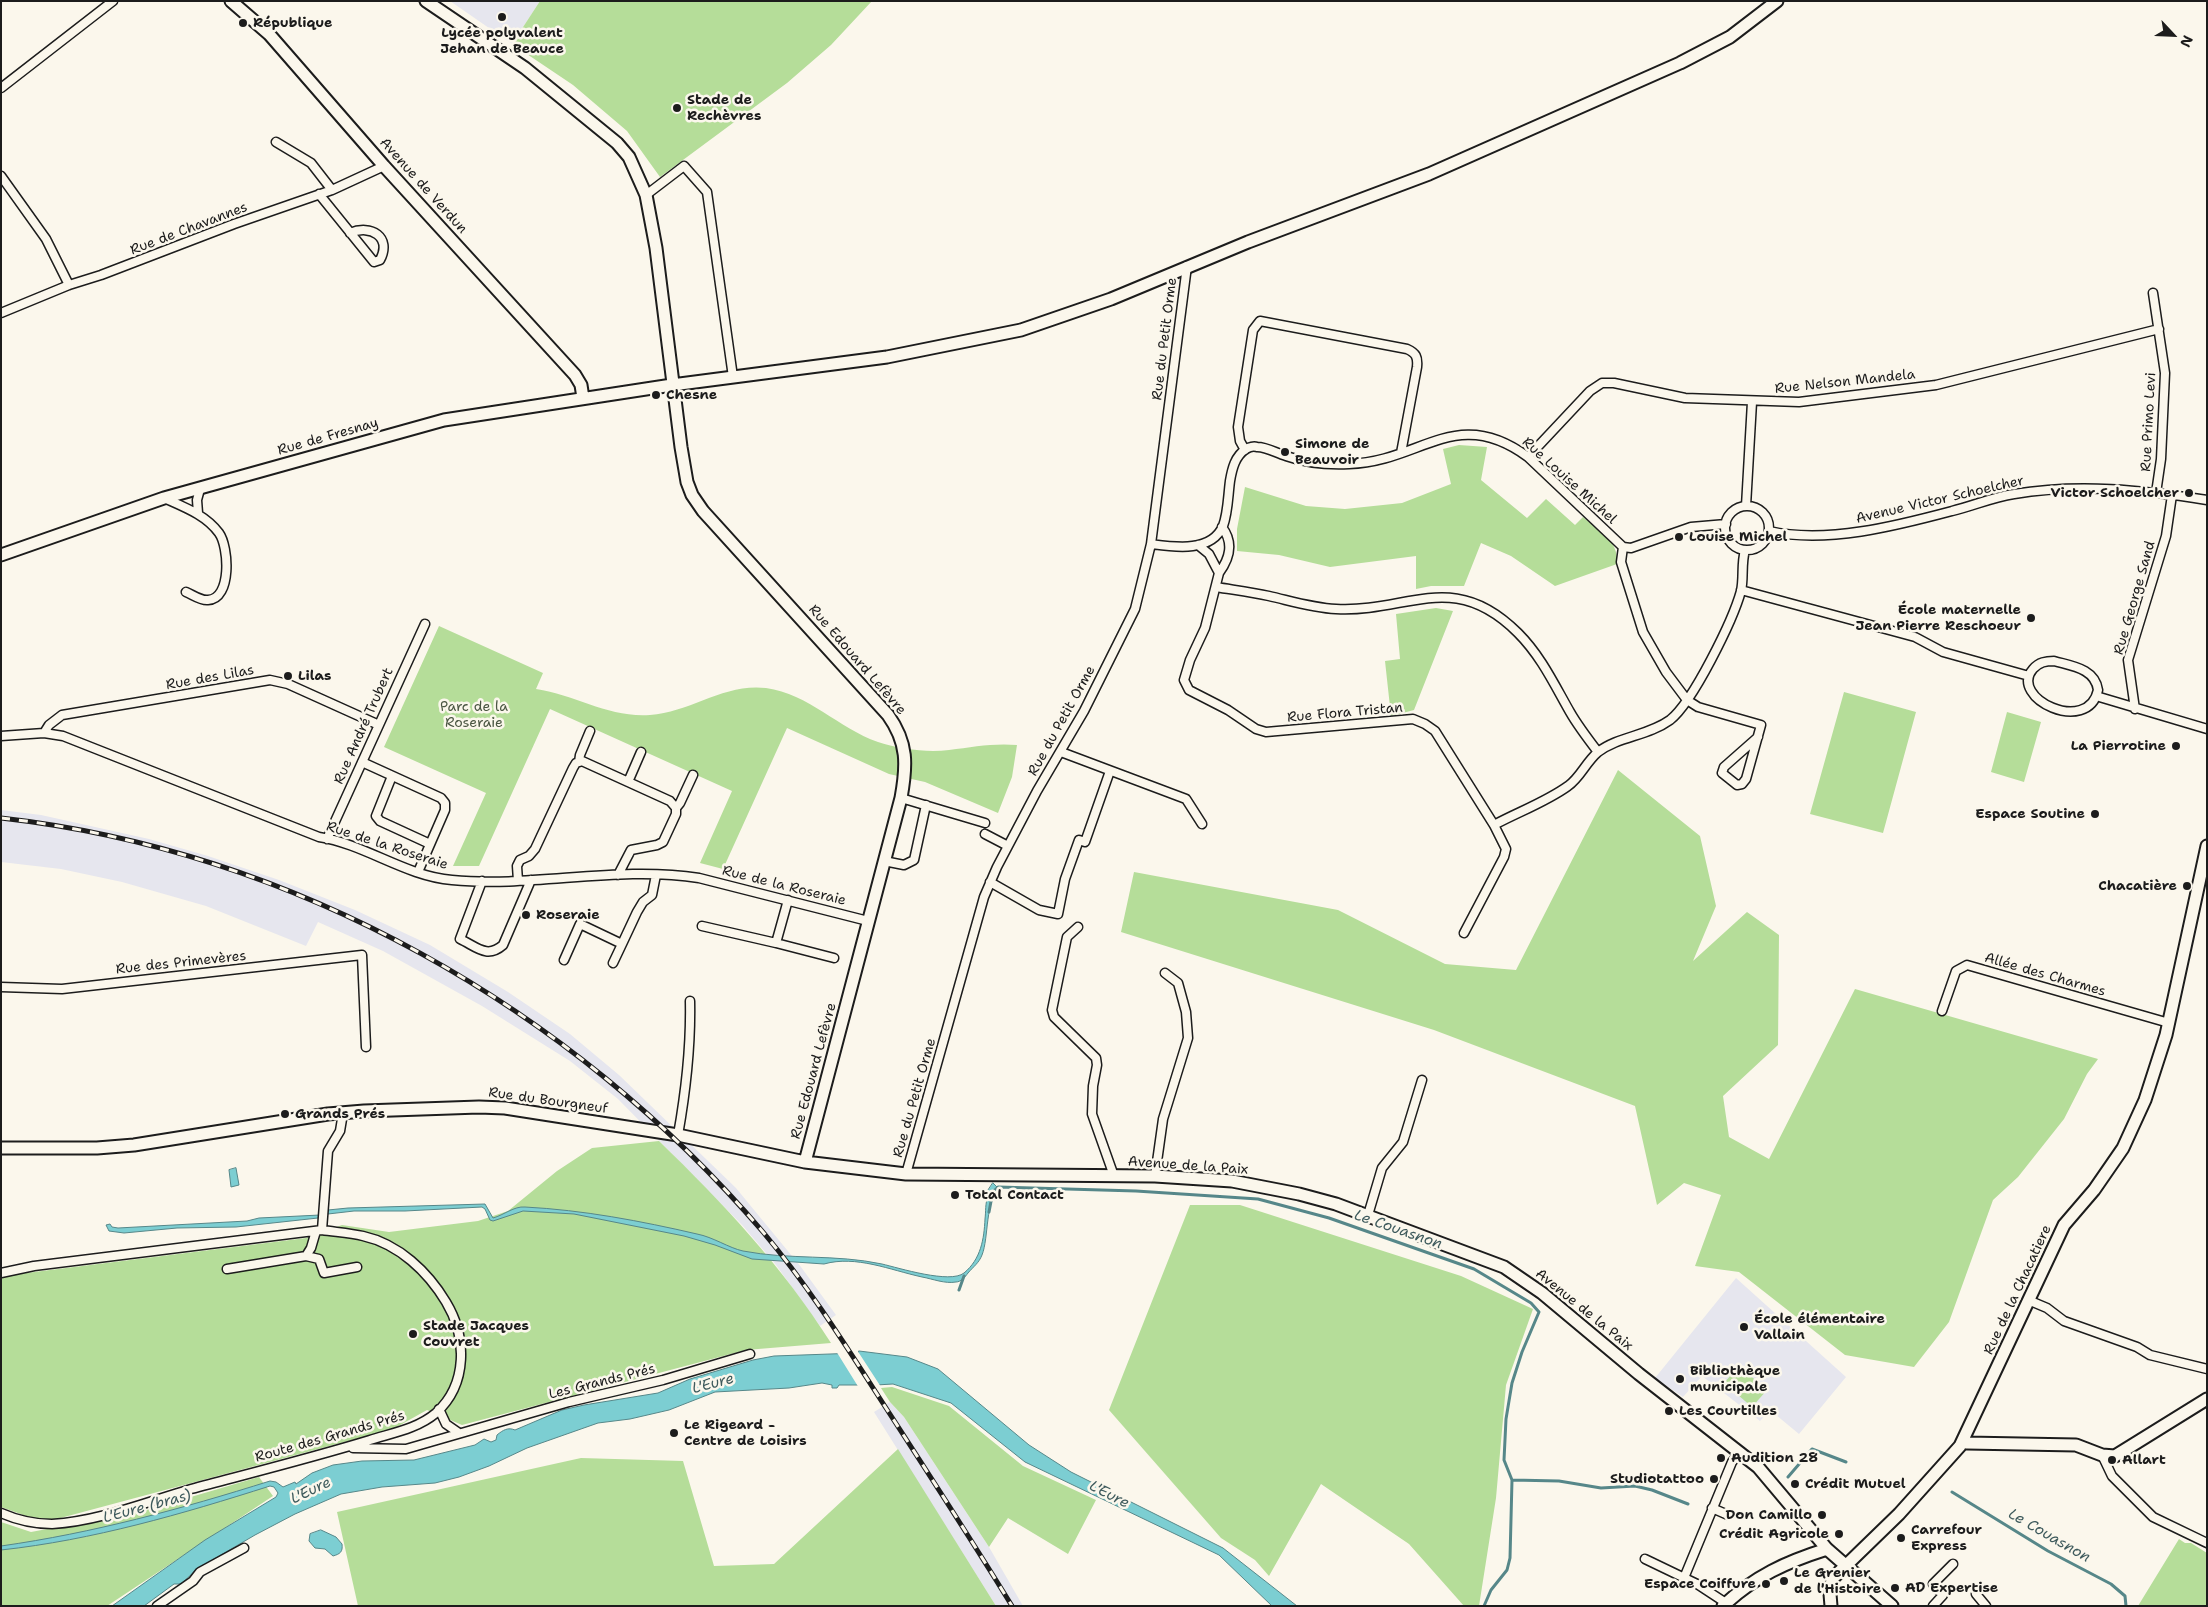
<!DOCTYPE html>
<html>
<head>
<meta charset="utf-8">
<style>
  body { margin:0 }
  #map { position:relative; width:2208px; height:1607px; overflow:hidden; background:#fbf7ec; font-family:"Shantell Sans",sans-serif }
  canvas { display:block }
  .frame { position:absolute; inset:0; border:2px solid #1c1c1c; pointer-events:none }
  .north { position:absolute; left:2148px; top:10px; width:50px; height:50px; -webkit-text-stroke:4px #fbf7ec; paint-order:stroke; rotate:115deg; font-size:14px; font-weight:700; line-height:20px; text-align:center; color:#1c1c1c }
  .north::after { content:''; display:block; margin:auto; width:18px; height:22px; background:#1c1c1c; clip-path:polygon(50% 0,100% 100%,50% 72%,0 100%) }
</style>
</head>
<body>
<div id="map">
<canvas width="2208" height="1607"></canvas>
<div class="frame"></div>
<div class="north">N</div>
</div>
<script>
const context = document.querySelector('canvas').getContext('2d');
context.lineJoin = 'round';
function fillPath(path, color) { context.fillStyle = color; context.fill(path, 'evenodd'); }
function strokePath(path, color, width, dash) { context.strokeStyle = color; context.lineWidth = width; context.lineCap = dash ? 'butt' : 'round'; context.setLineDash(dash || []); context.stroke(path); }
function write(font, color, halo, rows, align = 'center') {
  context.font = font + ' "Shantell Sans",sans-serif'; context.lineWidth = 5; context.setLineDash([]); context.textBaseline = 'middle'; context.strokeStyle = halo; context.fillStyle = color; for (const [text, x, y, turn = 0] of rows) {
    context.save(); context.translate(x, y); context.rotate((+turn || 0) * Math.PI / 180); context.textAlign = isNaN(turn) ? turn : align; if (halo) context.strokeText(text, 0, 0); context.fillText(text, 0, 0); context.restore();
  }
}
fillPath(new Path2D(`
  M450,1H540L512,44Z
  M1,810L41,815L149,839L208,856L279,880L355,910L430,945L508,992L570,1034L619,1075L736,1188L801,1267L836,1315L820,1326L776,1265L743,1226L618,1099L570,1061L482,1006L383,951L318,922L306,946L206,906L122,882L61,869L1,862Z
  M1736,1278L1846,1377L1799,1434L1770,1410L1760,1421L1702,1376L1683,1397L1655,1378Z
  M890,1402L904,1417L989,1547L1023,1606H996L874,1412Z`), '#e6e6ee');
fillPath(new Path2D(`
  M540,1H872L831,45L787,83L660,177L627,131L573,85L512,44Z
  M1459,445L1487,447L1481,480L1527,518L1546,499L1575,525L1583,517C1600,532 1619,540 1617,564L1555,586L1511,556L1481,543L1464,586H1431L1416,589V556L1330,567L1279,555L1237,551V529L1245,487L1306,506L1345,509L1402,503L1451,484L1443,449Z
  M1436,608L1453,611L1414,710L1391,716L1385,661L1400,659L1396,614Z
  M439,626L543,673L536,689C576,695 609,718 650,715C691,712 724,683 766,688C809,694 838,728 878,742C900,749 927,753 949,750C973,747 993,743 1017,745L1012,777L998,813L925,782L889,774L787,728L723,869L700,863L732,791L550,709L479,866H453L486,793L384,747Z
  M1844,692L1916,712L1883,833L1810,814Z
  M2007,712L2041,722L2024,782L1991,772Z
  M1618,770L1700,836L1716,906L1693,961L1747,912L1779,935L1778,1045L1723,1096L1729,1137L1769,1159L1855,989L2098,1059L2087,1074L2064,1119L2018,1177L1993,1200L1949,1322L1914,1367L1845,1355L1739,1272L1695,1266L1721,1195L1684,1183L1657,1205L1635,1106L1434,1030L1121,932L1134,872L1338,910L1445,964L1516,970Z
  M659,1141C723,1203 783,1267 831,1343L746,1350L462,1425L427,1410L393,1429L53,1520L29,1517L1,1507V1279L10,1275L306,1238L342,1225L389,1232L478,1221L508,1211L557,1171L592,1148Z
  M1190,1205H1240L1461,1276L1533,1309L1506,1385L1496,1498L1479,1606H1464L1409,1544L1321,1484L1269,1576L1255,1560L1221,1538L1109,1410Z
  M1739,1366L1767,1390L1752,1407L1724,1383Z
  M892,1387L949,1406L1023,1466L1096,1500L1068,1554L1008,1518L989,1547L904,1417L890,1402L881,1388Z
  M898,1449L996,1606H358L337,1512L581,1458L683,1461L714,1566L774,1564Z
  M259,1477L273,1496L107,1606H1V1522L31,1532L143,1511Z
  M2179,1539L2185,1543H2191L2207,1553V1606H2138Z`), '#b5dd99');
const water = new Path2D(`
  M236,1168L239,1185L231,1187L229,1170Z
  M993,1183L1000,1190C985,1198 989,1238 982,1255C979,1263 973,1267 968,1273C965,1277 961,1282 956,1282C945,1284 933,1279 922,1277C890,1270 856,1255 824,1264L752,1259L715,1245L684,1236L574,1214L523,1211L493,1221L490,1220L485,1209L482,1207L405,1211H354L328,1214L318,1218L236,1227L177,1228L124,1233L109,1231L106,1225L110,1224L112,1227L118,1228L247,1221L259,1218L320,1215L328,1210L348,1208L485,1204L493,1218C504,1215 514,1206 525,1207C583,1210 641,1221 697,1234C713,1237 729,1248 743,1251C789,1260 836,1254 882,1264C899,1268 950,1284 964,1273C981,1259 984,1239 985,1219C986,1211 985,1204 988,1196L985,1195Z
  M859,1351L907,1357L938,1369L1029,1445L1071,1472L1223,1548L1297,1606H1272L1219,1555L1025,1462L951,1403L893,1384L876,1385L871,1376L857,1377L861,1385H839L837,1388H832V1385L822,1383L789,1388L715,1392L669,1410L630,1419L598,1423L527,1448L489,1466L459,1477L435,1483L382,1487L341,1494L295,1514L255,1535L197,1569L181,1584H174L144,1606H112L205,1540L276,1497L278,1493L274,1487L270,1486C182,1514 93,1540 1,1550V1546C93,1533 181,1509 270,1481L276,1482L283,1487L295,1482L296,1484L312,1473L333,1465L362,1461L414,1460L475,1445L484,1439L491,1442L496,1440L497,1435C503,1430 508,1427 515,1430L562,1410L584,1405L658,1393L690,1379L753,1360L774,1356L858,1353Z
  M321,1530L336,1537L342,1544C343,1552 340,1554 333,1556L325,1549L315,1548L309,1541L310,1534Z`);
fillPath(water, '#7cced2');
strokePath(water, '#568789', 1);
fillPath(new Path2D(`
  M857,1350L881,1387H875L870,1379H860L864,1386L859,1388L836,1351Z`), '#fbf7ec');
strokePath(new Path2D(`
  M994,1191L998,1187L1136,1191L1258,1199L1329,1218L1474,1269L1531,1303L1539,1312L1522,1352L1512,1383L1506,1419L1504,1460L1512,1480L1510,1558L1507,1570L1491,1590L1484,1606
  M989,1212L992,1196
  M959,1290L964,1276
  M1788,1477L1812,1449L1846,1462
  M1512,1480L1559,1481L1601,1488L1635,1486L1652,1490L1688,1504
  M1952,1492L2048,1551L2111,1584L2125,1596L2126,1606`), '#568789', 3);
const street = new Path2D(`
  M1,88L113,1
  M276,142L311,163L332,190
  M1,176L46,239L69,285
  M319,194L374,262L380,260C392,237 371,224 350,233
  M646,195L684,166L707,192L733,377
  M2153,293L2165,373L2161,459L2156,493
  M1,313L69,285L101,275L234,224L332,190L384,166
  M1245,450L1240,441L1238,427L1253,330L1260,321L1407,349C1416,353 1418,357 1417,367L1401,453
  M1528,457L1590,391L1602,383H1614L1685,398L1799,402L1936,385L2159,329
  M164,498C184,507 206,515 219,533C229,547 232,599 208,600C201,601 193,595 186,592
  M1746,506L1752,402
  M1725 528a22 22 0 1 1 44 0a22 22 0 1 1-44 0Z
  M198,513L197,500L200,489
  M1769,531C1826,544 1896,526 1952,511C1973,506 1993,497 2014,494C2079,483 2143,490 2207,500
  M1151,544C1174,547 1211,553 1223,526C1228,513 1228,496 1230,481C1232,469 1235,456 1246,449C1249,447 1254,446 1257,447C1267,447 1276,453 1286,456C1306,463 1328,465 1349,464C1421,462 1456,404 1528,457L1623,547
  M1198,545L1209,554L1219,573L1205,628L1190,660L1184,680L1189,690L1228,710L1256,729L1266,732L1413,719L1425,724L1435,731L1494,825L1506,849L1504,857L1464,933
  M1623,547L1621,562L1643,632L1666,672L1687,700L1698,707L1761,725L1746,779L1742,784L1737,785L1722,773L1724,767L1758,737
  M1623,547L1631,548L1691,527L1726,524
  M1219,573C1230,558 1234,543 1222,527
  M1216,587C1234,590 1251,592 1269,596C1291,601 1313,608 1336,609C1408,613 1453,568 1518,633C1541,656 1554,684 1570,712C1578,726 1588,739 1598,752
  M1741,590L1915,637L1943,652L2029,676
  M2054,661C2071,666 2095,668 2098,690C2088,736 2008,698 2033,669C2039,662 2046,661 2054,661Z
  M2096,696L2207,729
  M2135,709L2128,660L2166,536L2172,495
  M44,733L49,725L62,715L270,680L288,684L379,725
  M1,736L44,733L63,736L319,837C365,844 405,876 452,880C534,888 617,865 699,878L868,921
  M1061,752L1186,799L1202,824
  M362,762L441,798L445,803V810L418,872
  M579,762L580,755L590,731
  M392,776L376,816L380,821L430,844
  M628,782L641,752
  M901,798L985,823
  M676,808L680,803L693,775
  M1494,825C1518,812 1546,802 1568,786C1580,778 1586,762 1598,752C1619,736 1648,736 1670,720C1693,702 1733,620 1741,591C1744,578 1741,564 1745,550
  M985,834L1008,846
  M327,839L425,624
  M884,861L904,865L914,860L926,805
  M482,881L460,939C477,947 487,959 503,945L531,880
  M518,881L517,866L520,860L529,856L535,849L573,768L576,763L582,761L670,801L676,808V814L663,842L657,845L631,850L618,875
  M990,882L1039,910L1058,914L1065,879L1079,840L1085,842L1110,771
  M788,900L776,943L834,958
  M702,926L776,943
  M1078,927L1067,937L1052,1010L1054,1017L1096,1058L1097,1065L1093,1086L1092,1114L1114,1176
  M564,960L580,924L622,944L637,912L643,902L652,895L656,875
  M613,963L622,944
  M1,987L62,989L362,955L366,1047
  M1942,1011L1956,971L1967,965L2169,1023
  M678,1135C686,1090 691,1046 690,1001
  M906,1174L984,897L997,867L1037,791L1084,711L1135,609L1151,544L1187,266
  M1155,1176L1163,1119L1188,1038L1186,1012L1178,983L1165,973
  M1368,1215L1382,1168L1403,1142L1422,1080
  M322,1230L328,1151L340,1131L343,1113
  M316,1231L311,1248L306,1256L319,1259L324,1273L357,1267
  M227,1269L306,1256
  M1,1273L34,1266L322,1230C335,1232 350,1233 363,1236C399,1244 428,1272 446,1302C467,1337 468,1384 436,1413C417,1429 392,1433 370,1440C311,1458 251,1473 191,1489C146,1502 100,1521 52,1524C34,1524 17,1520 1,1513
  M2028,1300L2047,1308L2064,1321L2137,1347L2150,1355L2207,1369
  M439,1409L446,1424L459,1433
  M353,1448L406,1449L569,1402L663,1380L750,1354
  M2102,1455L2112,1476L2153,1517L2207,1543
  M1712,1508L1728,1515
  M1645,1559L1697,1584L1726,1603
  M1684,1578L1732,1462L1740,1452
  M1976,1594L1986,1606
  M157,1606L193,1581L200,1572L244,1548
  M1933,1606L1943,1595L1933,1584L1953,1564`);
const secondary = new Path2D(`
  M231,1L269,34L384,166L575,375L581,385L583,398
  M426,1L525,68L617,143L629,157L646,195L656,248L681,447L687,482L692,495L703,511L888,715C908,743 907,765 901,798L805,1162
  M1,555L164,498L444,420L672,385L887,357L1021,330L1111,299L1248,242L1429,174L1680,63L1730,37L1777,1
  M1,1148H97L134,1145L328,1114L364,1111L479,1107L505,1108L678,1135L805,1162L906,1174L1155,1176L1232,1181L1299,1194L1336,1204L1504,1267L1542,1293L1639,1374L1758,1467L1827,1549L1892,1606
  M1963,1441L1967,1443L2076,1445L2102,1455L2115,1456L2207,1399
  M1723,1606C1755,1576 1786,1562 1827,1549
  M1831,1606L1830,1594L1832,1579L1899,1514L1960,1446L2064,1225L2094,1190L2123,1148L2145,1100L2166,1035L2207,846`);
strokePath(street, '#1c1c1c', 11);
strokePath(secondary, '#1c1c1c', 15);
strokePath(street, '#fbf7ec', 8);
strokePath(secondary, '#fbf7ec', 11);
const rail = new Path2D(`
  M1,818C295,851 572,1008 763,1232C810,1288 846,1346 886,1408C928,1473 971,1539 1012,1606`);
strokePath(rail, '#1c1c1c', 5);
strokePath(rail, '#fbf7ec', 3, [9]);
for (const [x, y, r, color] of [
  [502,17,5,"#1c1c1c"],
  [243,23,5,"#1c1c1c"],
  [677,108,5,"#1c1c1c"],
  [656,395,5,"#1c1c1c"],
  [1285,452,5,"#1c1c1c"],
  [2189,493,5,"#1c1c1c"],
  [1679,537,5,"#1c1c1c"],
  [2031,618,5,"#1c1c1c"],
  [288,676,5,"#1c1c1c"],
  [2176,746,5,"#1c1c1c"],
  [2095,814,5,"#1c1c1c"],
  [2187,886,5,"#1c1c1c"],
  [526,915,5,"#1c1c1c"],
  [285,1114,5,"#1c1c1c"],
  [955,1195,5,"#1c1c1c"],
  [1744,1327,5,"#1c1c1c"],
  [413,1334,5,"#1c1c1c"],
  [1680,1379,5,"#1c1c1c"],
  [1669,1411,5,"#1c1c1c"],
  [674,1433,5,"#1c1c1c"],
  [1721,1458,5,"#1c1c1c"],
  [2112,1460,5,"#1c1c1c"],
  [1714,1479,5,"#1c1c1c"],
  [1795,1484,5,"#1c1c1c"],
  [1822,1515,5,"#1c1c1c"],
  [1839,1534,5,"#1c1c1c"],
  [1901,1538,5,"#1c1c1c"],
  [1784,1581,5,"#1c1c1c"],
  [1766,1584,5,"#1c1c1c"],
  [1895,1588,5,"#1c1c1c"]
]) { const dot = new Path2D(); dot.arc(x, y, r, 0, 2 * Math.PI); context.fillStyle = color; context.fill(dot); strokePath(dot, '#fbf7ec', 2); }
write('bold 14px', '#1c1c1c', '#fbf7ec', [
  ["République",253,23],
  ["Lycée polyvalent",502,33,"center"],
  ["Jehan de Beauce",502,49,"center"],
  ["Stade de",687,100],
  ["Rechèvres",687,116],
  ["Chesne",666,395],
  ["Simone de",1295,444],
  ["Beauvoir",1295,460],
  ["Victor Schoelcher",2179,493,"right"],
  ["Louise Michel",1689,537],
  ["École maternelle",2021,610,"right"],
  ["Jean Pierre Reschoeur",2021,626,"right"],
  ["Lilas",298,676],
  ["La Pierrotine",2166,746,"right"],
  ["Espace Soutine",2085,814,"right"],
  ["Chacatière",2177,886,"right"],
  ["Roseraie",536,915],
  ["Grands Prés",295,1114],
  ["Total Contact",965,1195],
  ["École élémentaire",1754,1319],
  ["Vallain",1754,1335],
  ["Stade Jacques",423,1326],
  ["Couvret",423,1342],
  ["Bibliothèque",1690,1371],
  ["municipale",1690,1387],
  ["Les Courtilles",1679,1411],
  ["Le Rigeard -",684,1425],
  ["Centre de Loisirs",684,1441],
  ["Audition 28",1731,1458],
  ["Allart",2122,1460],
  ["Studiotattoo",1704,1479,"right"],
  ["Crédit Mutuel",1805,1484],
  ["Don Camillo",1812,1515,"right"],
  ["Carrefour",1911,1530],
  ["Express",1911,1546],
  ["Crédit Agricole",1829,1534,"right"],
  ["Le Grenier",1794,1573],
  ["de l'Histoire",1794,1589],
  ["Espace Coiffure",1756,1584,"right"],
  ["AD Expertise",1905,1588]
], 'left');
write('14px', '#1c1c1c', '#fbf7ec', [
  ["Avenue de Verdun",423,186,48],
  ["Rue de Chavannes",189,229,-21],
  ["Rue du Petit Orme",1165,339,-83],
  ["Rue Nelson Mandela",1845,382,-6],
  ["Rue Primo Levi",2149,422,-87],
  ["Rue de Fresnay",328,437,-16],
  ["Rue Louise Michel",1569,481,42],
  ["Avenue Victor Schoelcher",1940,500,-13],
  ["Rue George Sand",2135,598,-74],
  ["Rue Edouard Lefèvre",857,660,49],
  ["Rue des Lilas",210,678,-10],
  ["Rue Flora Tristan",1345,713,-5],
  ["Rue du Petit Orme",1062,721,-61],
  ["Rue André Trubert",364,726,-66],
  ["Rue de la Roseraie",387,846,18],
  ["Rue de la Roseraie",784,886,14],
  ["Rue des Primevères",181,963,-6],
  ["Allée des Charmes",2045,975,16],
  ["Rue Edouard Lefèvre",814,1071,-75],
  ["Rue du Petit Orme",915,1098,-74],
  ["Rue du Bourgneuf",548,1101,8],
  ["Avenue de la Paix",1188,1166,4],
  ["Rue de la Chacatiere",2018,1290,-65],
  ["Avenue de la Paix",1584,1310,39],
  ["Les Grands Prés",602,1382,-14],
  ["Route des Grands Prés",330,1437,-16]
]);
write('14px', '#4a5642', '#fbf7ec', [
  ["Parc de la",474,707],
  ["Roseraie",474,723]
]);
write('italic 15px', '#3e5a5c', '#fbf7ec', [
  ["Le Couasnon",1398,1230,19],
  ["L'Eure",713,1384,-15],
  ["L'Eure",311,1491,-26],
  ["L'Eure",1109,1495,27],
  ["L'Eure (bras)",147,1507,-15],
  ["Le Couasnon",2049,1536,30]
]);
</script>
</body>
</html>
